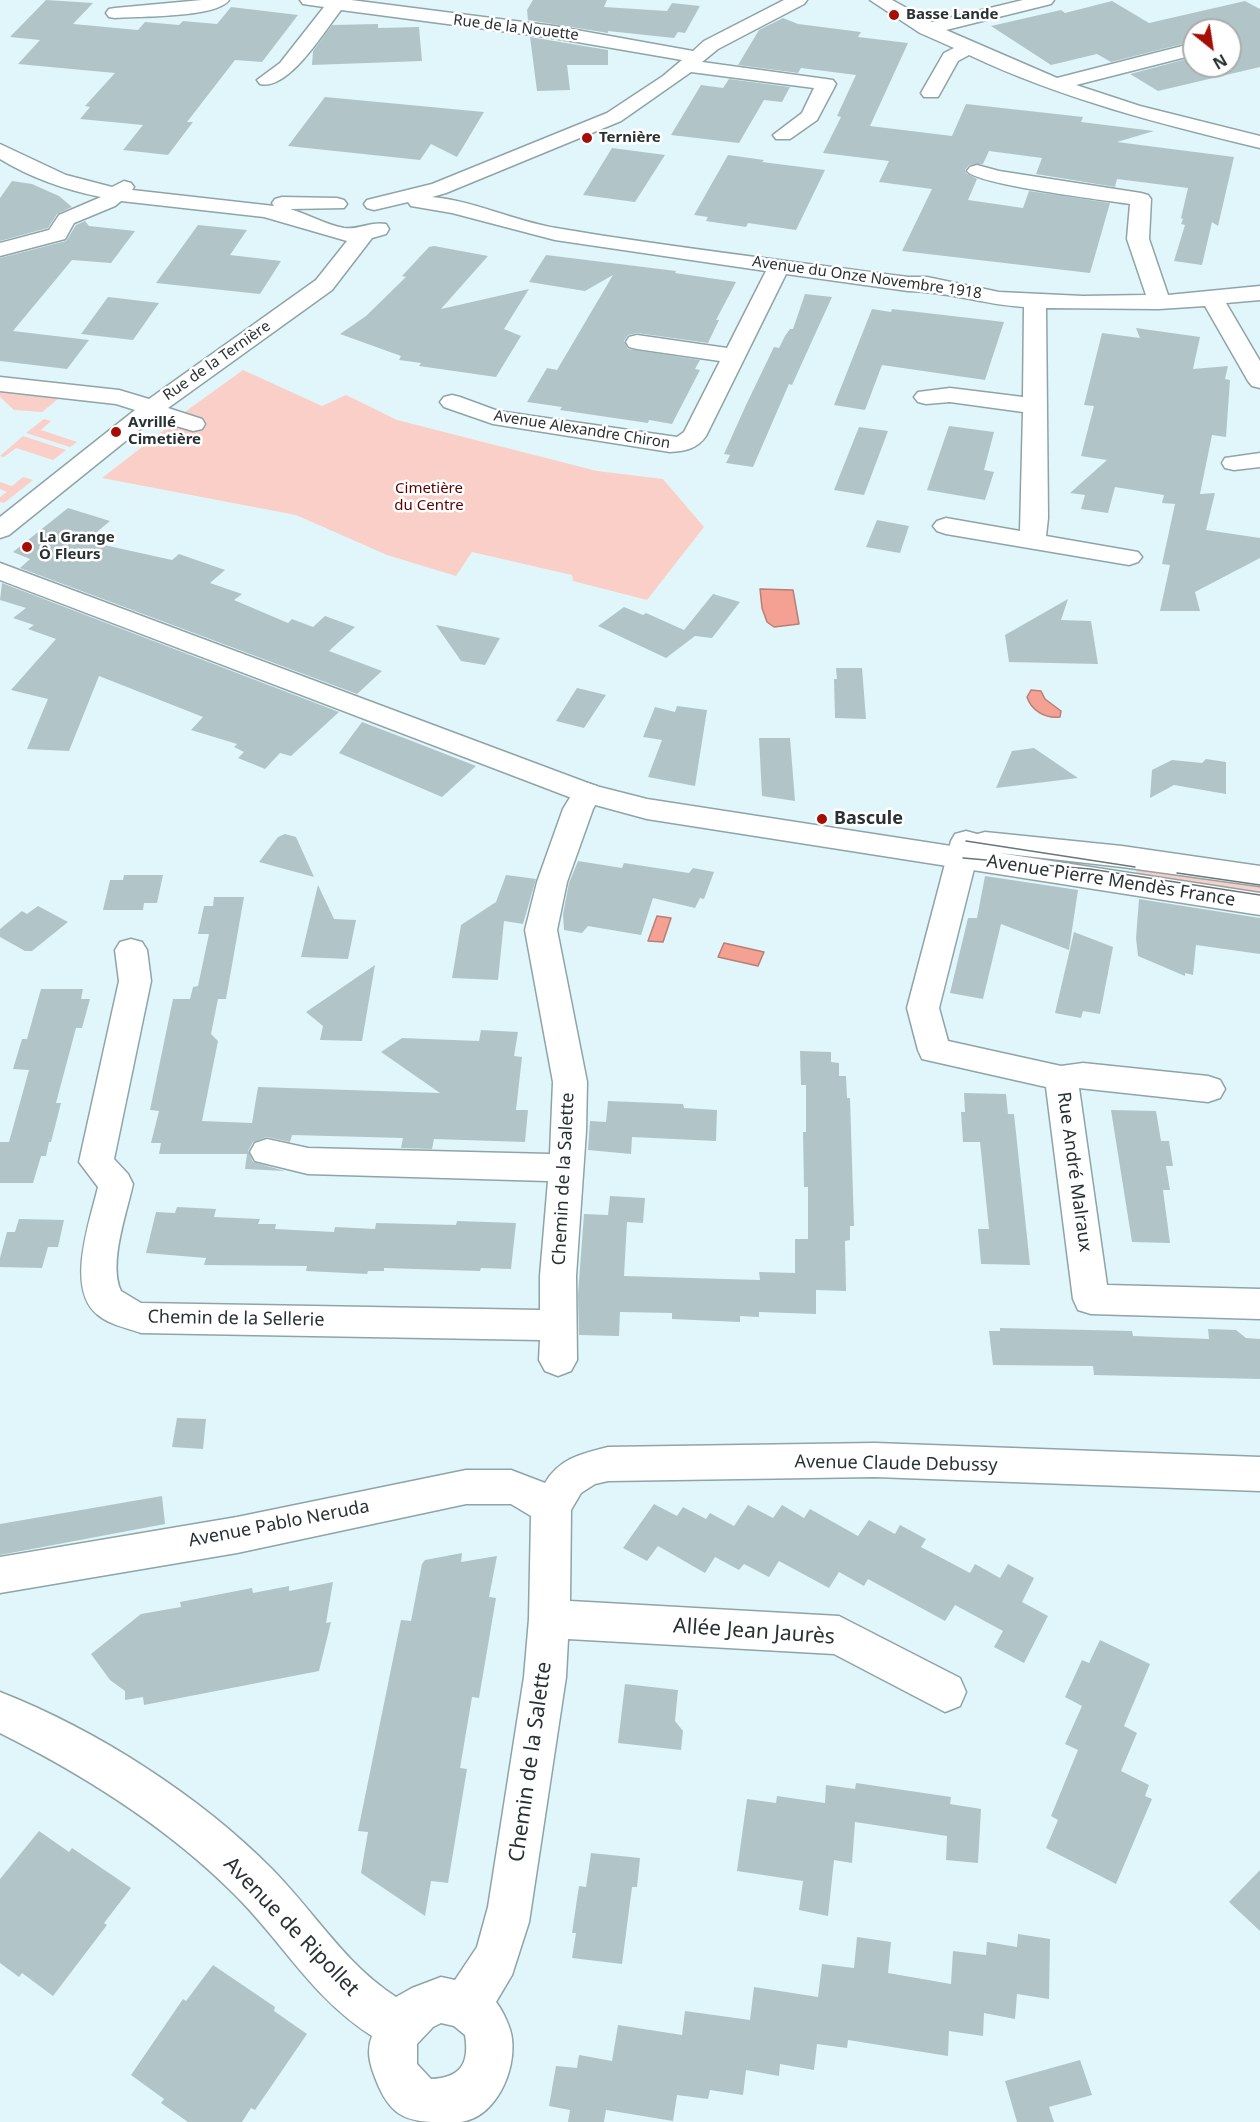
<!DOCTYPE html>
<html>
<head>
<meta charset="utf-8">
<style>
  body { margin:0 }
  #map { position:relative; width:1260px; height:2122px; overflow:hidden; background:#e1f6fa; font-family:"Noto Sans",sans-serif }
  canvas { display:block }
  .north { position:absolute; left:1182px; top:18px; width:60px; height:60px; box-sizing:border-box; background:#fff; border:2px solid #a9adad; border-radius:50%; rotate:150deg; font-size:16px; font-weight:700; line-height:24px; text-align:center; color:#293133 }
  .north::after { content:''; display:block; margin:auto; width:21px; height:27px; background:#a40e05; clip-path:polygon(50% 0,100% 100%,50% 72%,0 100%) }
</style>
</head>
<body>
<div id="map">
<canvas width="1260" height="2122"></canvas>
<div class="north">N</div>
</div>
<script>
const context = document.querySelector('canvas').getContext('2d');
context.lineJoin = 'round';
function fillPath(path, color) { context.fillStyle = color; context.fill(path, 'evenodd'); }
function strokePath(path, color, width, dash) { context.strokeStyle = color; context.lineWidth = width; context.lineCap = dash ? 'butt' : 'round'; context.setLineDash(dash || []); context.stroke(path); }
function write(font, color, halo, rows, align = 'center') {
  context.font = font + ' "Noto Sans",sans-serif'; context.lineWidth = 5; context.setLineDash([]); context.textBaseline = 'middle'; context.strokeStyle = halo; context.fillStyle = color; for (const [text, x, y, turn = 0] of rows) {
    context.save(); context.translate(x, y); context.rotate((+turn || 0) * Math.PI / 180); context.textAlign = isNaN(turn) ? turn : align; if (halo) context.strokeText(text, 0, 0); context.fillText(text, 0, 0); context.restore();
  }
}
fillPath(new Path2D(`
  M243,370L322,406L346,395L397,420L597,471L663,479L704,527L647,600L573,581L572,575L472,552L456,576L387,555L296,515L102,478L164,430L184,424L182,414Z
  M0,389L63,395L42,412L14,410L0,397Z
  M44,419L51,421L41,430L77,442L70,447L26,433Z
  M23,436L29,438L66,450L53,460L16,448L4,457L0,456Z
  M23,477L33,480L4,503L0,502V497L7,492L0,489V482L12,486Z
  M1137,865L1260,883V897L1136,878Z`), '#facfc7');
const water = new Path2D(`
  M760,589L793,590L799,624L774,627L767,622L762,608Z
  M1031,690L1041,691L1045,699L1061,711L1060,717C1045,719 1031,710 1027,697Z
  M657,916L671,918L663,942L648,941Z
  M724,943L764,952L758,966L718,957Z`);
fillPath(water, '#f4a193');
strokePath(water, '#b77f76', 1.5);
fillPath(new Path2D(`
  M46,0L93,3L73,24L138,30L145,22L179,25L183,21L217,24L231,7L298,15L262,62L235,60L187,122H193L168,155L123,150L143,125L80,119L90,107L85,106L115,73L18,64L40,40L10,37Z
  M533,0H607L604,7L667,11L672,3L700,6L685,33L678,32L674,38L608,31V33L528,20L527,10Z
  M1112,1L1149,23L1245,1L1260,9V67L1158,91L1130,74L1194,57V66H1230V30H1194V41L1111,62L1097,54L1051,65L991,26L1061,10L1065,13Z
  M783,18L798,24L861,32L858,37L908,43L870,126L952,136L966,104L1083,117L1081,122L1154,131L1117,142L1234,157L1218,226L1212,222L1202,265L1174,261L1185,225L1181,224L1183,219L1181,218L1188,188L1117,179L1115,187L1036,174L1042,158L989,151L983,164L969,165L965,170L966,173L977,179L968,200L1023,208L1029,191L1110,203L1090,273L902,251L932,189L879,182L889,161L823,153L841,117L837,116L856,75L801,68L798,73L738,65L759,30Z
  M378,24V28L419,27L422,61L312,65L313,51L332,25Z
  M530,37L608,50V65H567L570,90L537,91Z
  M729,79L790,87L782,102L764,100L739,143L671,135L701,85L723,88Z
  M325,97L484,112L457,157L431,144L420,160L288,146Z
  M612,148L665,155L635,202L583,195Z
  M728,155L764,160L762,162L825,170L796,230L748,223L746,227L706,221L708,217L694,215Z
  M12,181L32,184L59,196L72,207L57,214L48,228L0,241V198Z
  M85,221L89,226L135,231L111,263L72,260L13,331L89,340L67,369L0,361V258L66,241L76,225Z
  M198,225L247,230L230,255L281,261L260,294L156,283Z
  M434,246L488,256L441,309L529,289L504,329L521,336L496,377L419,366L421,363L399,360L401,356L340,334L366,316L406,277L402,276L429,247Z
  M546,255L676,271L675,273L736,282L716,320H719L708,343L637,333L628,335L624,341L628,349L700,360L695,369L700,370L672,424L649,420L648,423L560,410L562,407L527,402L547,368L557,370L613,275L585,291L529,282Z
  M805,294L832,297L792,385L789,384L753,467L726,463L730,455L724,454L746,405L774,347L779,348L785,336L790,329H793Z
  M108,297L159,303L133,340L81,334Z
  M872,309L891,312L892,309L1004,322L985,380L882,365L865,410L834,405Z
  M1136,328L1200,337L1193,369L1228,366L1225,379L1230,380L1226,437L1212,435L1200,494L1215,493L1206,530L1260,538V558L1195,592L1200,611H1160L1170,565L1162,564L1175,504L1162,503L1164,495L1115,487L1108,513L1081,509L1085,495L1070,493L1107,460L1081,456L1094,406L1084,405L1102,333L1140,338Z
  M949,426L994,432L984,470L994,472L985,500L927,490Z
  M859,427L888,431L864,495L834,490Z
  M68,508L110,521L86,541L172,560L179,554L225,570L210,583L242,594L234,600L288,623L292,619L313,627L325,616L355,627L329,651L382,671L357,694L20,568L30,559L13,552Z
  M877,520L909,526L900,553L866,547Z
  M2,583L339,712L291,756L280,753L265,769L238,758L244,752L234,747L237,744L191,730L203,717L99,676L69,751L27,749L48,699L11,690L56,639L28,629L34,625L13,618L26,608L0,600Z
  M713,594L740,602L712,638L695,636L666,658L598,626L624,607L643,615L646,613L684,630Z
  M1068,599L1061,620L1091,621L1098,664L1009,662L1005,635Z
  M436,625L500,638L485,665L461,661Z
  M836,668H862L866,719L835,718L834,679H837Z
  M577,688L606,695L584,728L556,721Z
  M677,706L707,710L695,786L648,777L662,740L643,737L655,707L675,712Z
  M362,722L412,741L476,766L442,797L339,753Z
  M759,738H790L795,801L762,796Z
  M1034,748L1078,778L996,788L1012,751Z
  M1206,759L1226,762V794L1174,785L1150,798L1152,770L1172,760L1202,763Z
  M285,834L296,837L314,877L259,862L278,837Z
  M578,861L622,868L624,863L689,873L693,868L714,872L704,899L700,898L695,908L653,898L641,935L588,926L582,933L564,930L563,914L569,883Z
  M124,875H163L157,903H144L143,910H103L110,880H123Z
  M506,875L536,879L523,924L504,921L498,980L452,978L461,925L496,902Z
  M985,876L1078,890L1069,950L1001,924L983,999L950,993L968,918H977Z
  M318,885L334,919L356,920L348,959L301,957Z
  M214,897H244L226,999H218L211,1034L218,1041L202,1121L252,1123L258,1087L440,1093L381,1052L402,1038L479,1041L481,1030L518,1032L514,1056L522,1057L516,1110H528L525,1142L434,1139L432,1149L401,1148L403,1138L292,1135L290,1142L267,1137L253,1142L248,1151L253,1162L285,1171L245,1169L247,1154H159L161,1143H151L159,1111L150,1110L173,999H190L193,987L198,986L209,934H198L204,906H213Z
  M1139,899L1260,918V954L1196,945L1193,975L1185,973V976L1138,956L1136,938Z
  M38,906L68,922L32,951H25L0,937V929L22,911L27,914Z
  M1074,932L1113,947L1100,1014L1083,1011L1081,1018L1055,1013Z
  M375,965L362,1041L320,1040L323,1026L306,1012Z
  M41,989H83L81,999H90L82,1028H76L56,1103H61L51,1142H49L46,1156H41L33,1183H0V1142H9L29,1070L13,1069L22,1039H27Z
  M800,1051L831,1052V1062L839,1063V1076H846L847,1098H850L854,1226H850V1240L845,1241L846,1291L816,1290V1314L759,1312V1317L740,1316V1322L672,1319V1313L620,1312L619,1336L579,1335L578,1294L584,1214L608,1215L610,1196L645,1198L643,1223L627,1222L624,1276L760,1280L759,1272L795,1273V1239H808V1187H804L803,1132H806V1085H801Z
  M964,1093L1006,1094L1008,1114H1014L1030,1265L981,1264L978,1229H989L980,1142H963L961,1112H965Z
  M608,1101L683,1104L684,1108L717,1110L716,1141L632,1137L631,1154L588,1150L590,1121L606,1122Z
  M1111,1110L1156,1111L1161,1141H1169L1173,1166H1166L1170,1190H1163L1170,1243L1132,1242Z
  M177,1207L216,1209L214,1217L260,1219L258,1224H276L275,1229L334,1232L335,1227L375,1229L376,1223L456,1225L457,1221L516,1223L511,1269L481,1268L480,1271L384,1268V1271H368L367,1274L306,1271L307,1266L204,1265L206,1258L146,1253L156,1212L175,1213Z
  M19,1219L64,1220L58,1247H48L42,1268L0,1267V1258L7,1232H15Z
  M1000,1328L1132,1331L1133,1336L1209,1339L1208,1329L1236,1330L1246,1338L1260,1339V1379L1094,1375L1093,1366L993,1365L989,1331H1000Z
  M177,1418L206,1419L203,1449L172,1447Z
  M162,1496L165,1524L0,1555V1524Z
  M654,1504L677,1516L683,1507L706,1519L710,1513L734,1526L748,1505L773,1518L782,1505L804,1518L810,1509L858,1536L869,1520L895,1534L900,1525L926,1539L921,1547L970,1573L975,1564L1000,1578L1008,1564L1034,1578L1022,1602L1048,1616L1024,1663L994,1647L1003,1631L955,1605L945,1621L868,1579L864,1586L839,1572L829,1588L779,1561L769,1577L744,1564L739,1570L715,1557L705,1573L658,1546L647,1561L623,1548Z
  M462,1553L461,1562L497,1556L489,1597L496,1598L479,1698L472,1697L460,1768L467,1769L448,1883L431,1881L425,1916L361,1873L368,1832L358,1831L401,1620L411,1621L422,1564L425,1560Z
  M333,1582L326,1623L331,1622L319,1671L144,1705L143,1697L125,1700V1691L110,1680L91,1654L141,1614L181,1607L180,1602L252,1588L253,1593L289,1586V1591Z
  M1100,1640L1150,1664L1124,1726L1137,1733L1121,1771L1149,1785L1145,1796L1152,1799L1116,1884L1046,1848L1058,1820L1051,1816L1078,1750L1065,1744L1082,1706L1065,1697L1082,1660L1089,1663Z
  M625,1684L678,1690L675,1721L683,1731L681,1750L618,1743Z
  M856,1783L951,1797L950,1804L981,1809L978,1863L946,1860L947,1836L855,1822L852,1863L834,1860L828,1916L799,1910L803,1881L737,1871L747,1799L776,1803L777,1796L825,1803L826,1785L855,1789Z
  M39,1831L69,1852L72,1848L131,1888L104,1923L107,1925L53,1996L22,1973L19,1977L0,1963V1879Z
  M591,1853L640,1858L637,1887H632L622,1964L572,1958L576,1933H572L579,1886L586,1887Z
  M1260,1870V1931L1229,1902Z
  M1018,1934L1050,1939L1049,1999L1017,1994L1015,2019L984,2013L983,2036L949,2031L948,2056L848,2040L847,2048L817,2044L814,2070L780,2064L779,2076L746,2070L743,2095L710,2090L708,2099L677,2095L673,2121L606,2110L604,2122H568L570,2110L549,2106L556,2066L577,2068L579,2055L612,2061L618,2025L682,2035L685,2011L750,2020L754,1987L818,1997L822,1964L854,1968L857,1937L891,1942L888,1973L951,1984L953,1951L986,1955L987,1942L1017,1947Z
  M213,1965L275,2007L274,2011L307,2034L255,2110L251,2108L242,2122H188L161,2103L164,2099L131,2075L183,1999L186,2001Z
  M1080,2060L1092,2095L1049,2107L1054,2122H1017L1005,2081Z`), '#b1c5c9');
const minor = new Path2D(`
  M202,0H229C217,18 138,16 115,18L109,17L106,13L109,9L115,8Z
  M300,0H351L554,26L693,51L704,41L784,0H807L804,4L718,49L702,62L833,80L836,84L817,120L790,139H776L773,135L802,113L814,88L691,72L621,121L446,193L432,197C475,201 514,221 556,228C673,248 791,261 908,277H927L999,292L1083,296L1146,295L1127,239L1130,204C1105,200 977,185 967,171L970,167L977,165L999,171L1141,193L1148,195L1151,199L1149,239L1168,295L1260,286V300L1226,303L1260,361V388L1252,386L1248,381L1205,306L1159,309L1046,308L1048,518L1046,536L1138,552L1142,557L1138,562L1129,565L946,534L937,531L933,526L937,521L946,518L1020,531L1023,412L950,402L926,404L918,402L914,397L918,392L950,388L1023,397L1024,307C985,305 947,291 908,291L786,274L706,436C697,449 685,451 670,452L493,424L444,407L440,402L444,397L452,395L460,397L498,411L677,437L684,432L720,361L637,349L629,347L626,342L629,337L637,335L727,348L766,271L555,240L452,213L411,206L408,202L374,210L367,208L364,204L367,200L432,184L607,113L663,76L682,60L554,38L341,10C325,30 289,91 260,84L257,80L280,63L324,7L303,4Z
  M870,0H892L932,22L1023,0H1054L1051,4L946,30L1057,78L1194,43V55L1076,85L1140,106L1260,136V148C1161,124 1062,99 969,55L958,61L938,97H924L921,93L944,53L954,48L920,33Z
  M0,144L66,175L112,187L124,181L131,183L134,187L132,190L274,206L272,203L275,199L282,197L337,198L344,200L347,204L344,208L290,209C308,214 326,225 344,228C359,230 371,221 386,224L389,229L386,234L372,238L332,290L168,408L202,419L205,424L202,429L193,431L153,419L9,535L0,538V517L135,410L116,404L0,391V377L119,390L149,399L316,280L347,241L264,217L121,201L115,206L74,223L65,239L0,256V243L49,230L59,215L101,197C66,190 31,178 0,159Z
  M1260,453V467L1234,470L1225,468L1222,463L1225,458Z
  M587,783L597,786L602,793L593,809L567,882L557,930L587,1082L586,1131L576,1276L577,1360L571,1371L558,1376L545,1371L539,1360L540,1340L141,1333C127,1328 110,1325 98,1315C65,1289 90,1221 98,1187L79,1162L119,981L115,950L120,942L131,939L142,942L147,950L151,981L114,1159L128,1174L133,1184C127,1212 108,1264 121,1291L141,1303L540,1310V1276L548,1181L308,1174L255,1161L250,1152L255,1143L267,1139L308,1148L550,1154L553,1082L525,930L537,882L563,809L577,786Z
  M966,831L977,834L981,841L939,1008L948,1041L1061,1066L1083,1063L1208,1076L1220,1080L1225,1089L1220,1098L1208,1102L1079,1088L1107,1285L1260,1289V1319L1091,1314L1078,1310L1073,1299L1046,1087L922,1059L918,1050L907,1008L951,841L955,834Z
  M875,1443L1260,1457V1491L875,1477L608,1481L595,1484L581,1493L571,1510L570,1601L839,1616L960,1678L966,1692L960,1706L945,1712L834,1654L568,1639L566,1677L529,1922L512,1975L496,2002C503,2011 511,2028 512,2039C516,2071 496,2117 461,2122C454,2122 445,2122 438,2122C403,2122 389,2113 376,2080C370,2065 366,2051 372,2036C312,1998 282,1941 233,1893C166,1826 84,1775 0,1733V1692C97,1730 200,1796 273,1870C315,1913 345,1964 396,1997L412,1988L441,1977L455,1980L477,1947L488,1907L524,1677L529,1619L531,1516L511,1504H466L237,1553L0,1593V1557L237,1517L466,1470H511L545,1483C560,1458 581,1454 608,1447ZM441,2023L454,2026L465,2035C470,2064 460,2078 431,2079L417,2064V2044L433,2027Z`);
const major = new Path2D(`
  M0,563L596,786L647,799L977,850L970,842L974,835L985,832L1122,846L1260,866V886L1122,867L999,853L1260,893V915L647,819L577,800L0,580Z`);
strokePath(minor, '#8fa4a7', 3);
strokePath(major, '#8fa4a7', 3);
fillPath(minor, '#fff');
fillPath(major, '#fff');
strokePath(new Path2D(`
  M966,841L1135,867
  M963,858L1090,869L1260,895
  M1177,873L1260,885`), '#6a7679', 1.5);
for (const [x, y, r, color] of [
  [894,15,6,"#a40e05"],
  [587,138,6,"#a40e05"],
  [116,432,6,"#a40e05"],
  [27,547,6,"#a40e05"],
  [822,819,6,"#a40e05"]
]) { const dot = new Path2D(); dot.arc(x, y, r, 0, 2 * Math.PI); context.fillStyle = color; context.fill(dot); strokePath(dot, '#fff', 2); }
write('bold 15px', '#293133', '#fff', [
  ["Basse Lande",906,15],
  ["Ternière",599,138],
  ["Avrillé",128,423],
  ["Cimetière",128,440],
  ["La Grange",39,538],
  ["Ô Fleurs",39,555]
], 'left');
write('15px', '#293133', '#fff', [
  ["Rue de la Nouette",516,28,7],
  ["Avenue du Onze Novembre 1918",867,278,8],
  ["Rue de la Ternière",217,361,-35],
  ["Avenue Alexandre Chiron",582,430,9]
]);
write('15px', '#5d0000', '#fff', [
  ["Cimetière",429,489],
  ["du Centre",429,506]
]);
write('bold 18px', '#293133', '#fff', [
  ["Bascule",834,819]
], 'left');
write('18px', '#293133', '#fff', [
  ["Avenue Pierre Mendès France",1111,881,9],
  ["Rue André Malraux",1074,1172,82],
  ["Chemin de la Salette",564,1179,-87],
  ["Chemin de la Sellerie",236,1319,1],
  ["Avenue Claude Debussy",896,1464,1],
  ["Avenue Pablo Neruda",279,1524,-11]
]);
write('21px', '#293133', '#fff', [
  ["Allée Jean Jaurès",754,1632,4],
  ["Chemin de la Salette",531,1762,-82],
  ["Avenue de Ripollet",291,1927,46]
]);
</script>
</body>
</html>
